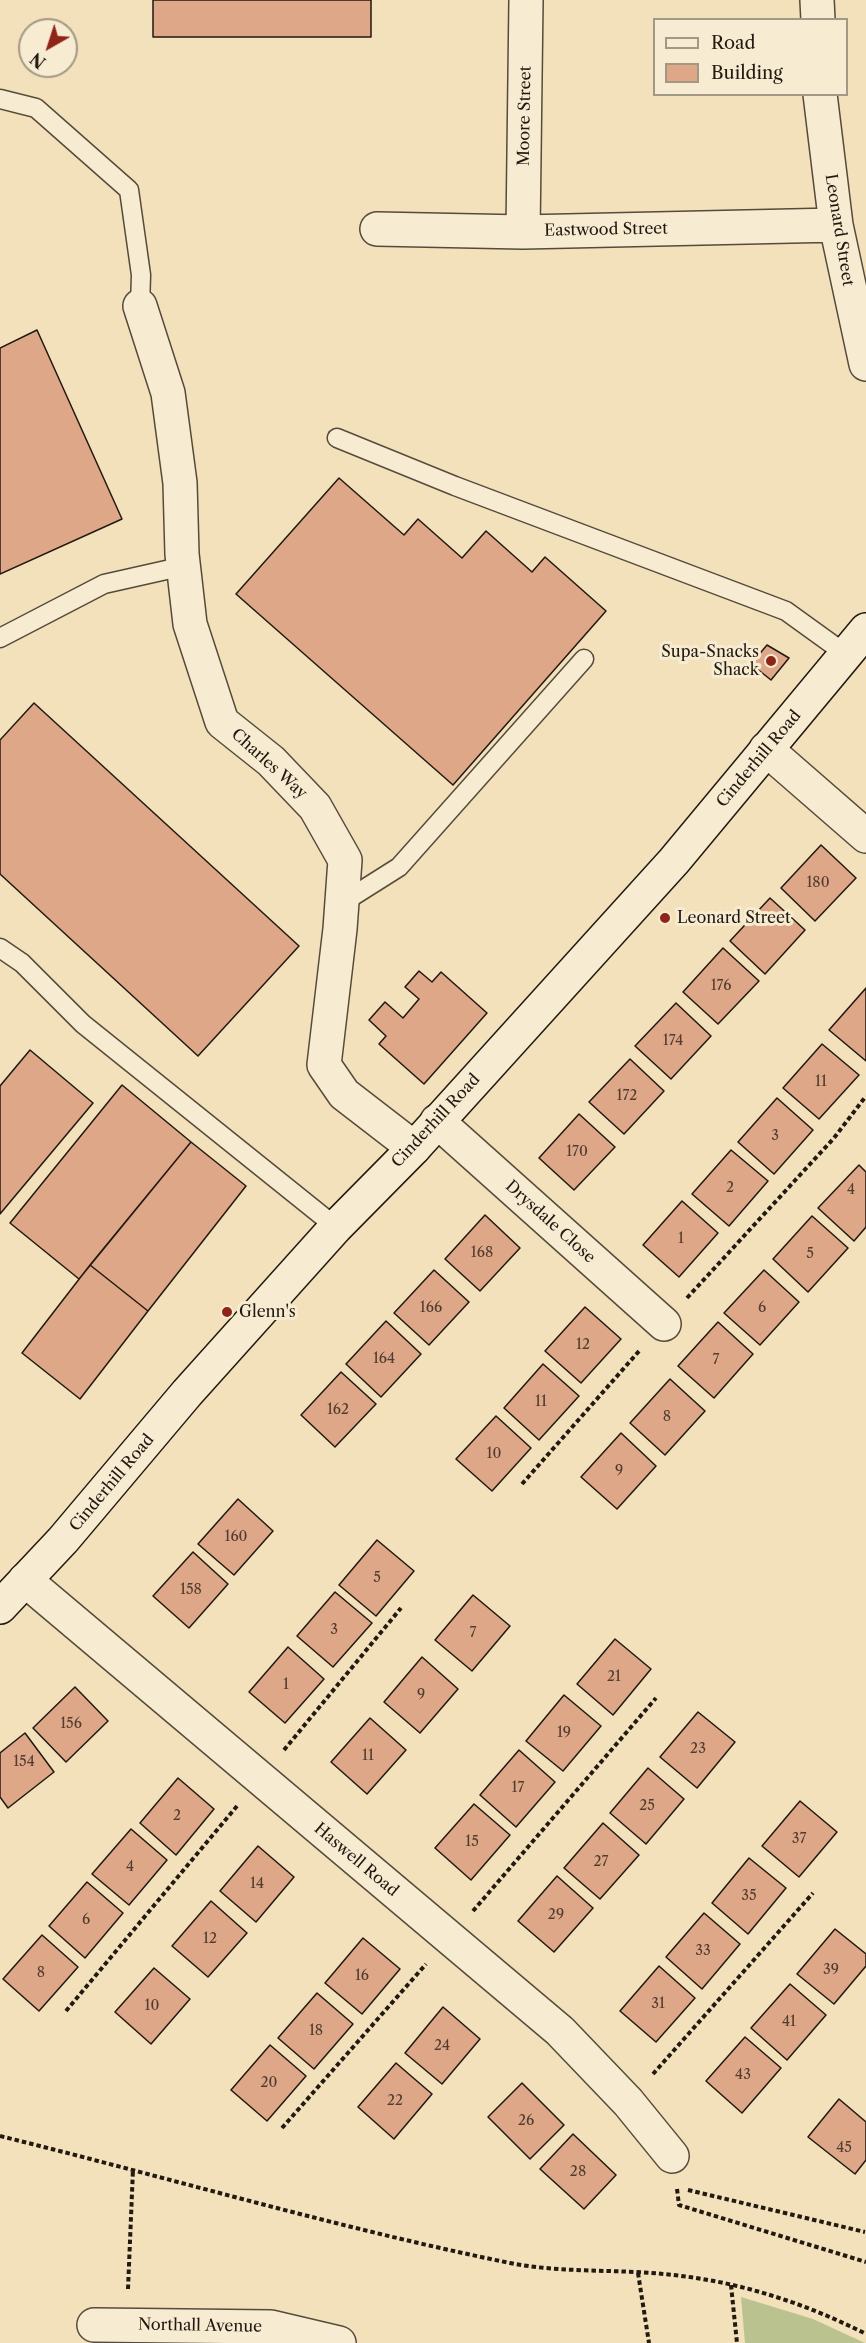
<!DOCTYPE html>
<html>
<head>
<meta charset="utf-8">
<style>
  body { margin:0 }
  #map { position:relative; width:866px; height:2343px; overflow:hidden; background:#f2e1ba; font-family:"Libre Caslon Text",serif }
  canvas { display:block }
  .legend { position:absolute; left:653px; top:18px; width:195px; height:78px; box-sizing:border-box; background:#f7ecd2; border:2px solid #a29885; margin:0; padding:8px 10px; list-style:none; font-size:18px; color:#221911 }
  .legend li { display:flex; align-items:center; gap:12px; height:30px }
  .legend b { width:30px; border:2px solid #a29885 }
  .north { position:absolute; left:18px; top:18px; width:60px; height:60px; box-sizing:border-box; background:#f7ecd2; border:2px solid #a29885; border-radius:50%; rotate:219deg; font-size:16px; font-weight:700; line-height:24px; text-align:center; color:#221911 }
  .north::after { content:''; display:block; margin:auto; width:21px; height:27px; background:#8f2418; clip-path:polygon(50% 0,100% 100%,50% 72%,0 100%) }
</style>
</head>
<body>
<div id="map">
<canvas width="866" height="2343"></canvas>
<ul class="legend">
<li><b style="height:8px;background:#f7ecd2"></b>Road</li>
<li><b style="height:16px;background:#dea788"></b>Building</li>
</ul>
<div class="north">N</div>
</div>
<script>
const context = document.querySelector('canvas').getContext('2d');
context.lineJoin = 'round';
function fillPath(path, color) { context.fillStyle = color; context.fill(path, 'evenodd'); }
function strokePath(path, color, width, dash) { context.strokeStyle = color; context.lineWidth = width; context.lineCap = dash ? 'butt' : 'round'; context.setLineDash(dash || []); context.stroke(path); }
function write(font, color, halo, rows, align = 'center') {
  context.font = font + ' "Libre Caslon Text",serif'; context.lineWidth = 6; context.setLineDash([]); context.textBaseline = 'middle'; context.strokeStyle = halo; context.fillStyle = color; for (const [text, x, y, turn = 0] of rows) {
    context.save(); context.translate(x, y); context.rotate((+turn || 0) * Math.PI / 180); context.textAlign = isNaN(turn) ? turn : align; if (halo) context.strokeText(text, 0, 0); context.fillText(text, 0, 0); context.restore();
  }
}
fillPath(new Path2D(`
  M741,2297L813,2319L865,2343H745Z`), '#bac390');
const building = new Path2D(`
  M153,0H371V37H153Z
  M37,330L122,519L0,574V348Z
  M339,478L404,535L418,519L462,558L486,531L532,572L545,557L606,611L453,785L236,594Z
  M767,645L789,658L771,680L751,664Z
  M34,703L299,946L198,1056L0,874V740Z
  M821,845L856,878L815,921L781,888Z
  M770,898L805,930L765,974L730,941Z
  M723,948L759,981L718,1024L683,992Z
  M419,971L432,982L441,972L487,1013L424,1084L379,1044L386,1036L369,1020L385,1002L403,1018L419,999L405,987Z
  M866,988V1061L829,1030Z
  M676,1003L711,1036L671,1079L635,1046Z
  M822,1044L859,1075L819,1119L783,1088Z
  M30,1050L93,1103L0,1214V1086Z
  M630,1059L664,1091L624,1134L589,1102Z
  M122,1085L191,1142L79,1279L10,1223Z
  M777,1098L813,1130L774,1174L738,1142Z
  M579,1114L615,1147L574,1190L539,1158Z
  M191,1142L246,1186L148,1311L90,1265Z
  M731,1150L768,1181L729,1226L692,1194Z
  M859,1165L866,1172V1227L854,1241L818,1208Z
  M682,1201L718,1233L679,1277L643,1245Z
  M485,1215L520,1248L480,1291L445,1259Z
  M812,1216L848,1248L808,1292L773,1259Z
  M90,1265L148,1311L80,1399L22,1353Z
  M434,1270L469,1302L429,1345L394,1313Z
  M764,1270L799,1302L760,1345L724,1313Z
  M585,1307L621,1339L581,1383L545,1351Z
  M386,1321L421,1354L381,1397L346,1364Z
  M718,1322L753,1354L714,1398L678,1366Z
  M543,1364L579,1396L539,1440L504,1408Z
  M341,1372L376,1404L335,1447L301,1415Z
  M670,1379L705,1411L665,1455L630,1423Z
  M496,1416L531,1448L492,1491L456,1459Z
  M621,1433L656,1466L617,1509L581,1477Z
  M238,1499L273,1531L234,1575L198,1544Z
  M377,1540L414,1571L376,1616L339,1585Z
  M193,1552L228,1584L189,1628L153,1596Z
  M335,1592L372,1623L333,1667L297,1636Z
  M473,1595L510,1626L472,1671L435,1640Z
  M615,1639L651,1669L613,1715L577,1684Z
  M288,1647L324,1679L285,1723L249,1692Z
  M422,1657L458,1689L420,1733L384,1702Z
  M75,1687L108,1721L66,1762L33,1728Z
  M564,1695L601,1726L563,1771L526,1741Z
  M698,1712L735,1742L697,1788L660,1757Z
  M370,1718L406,1750L367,1794L331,1762Z
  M25,1733L54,1772L8,1808L0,1797V1753Z
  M519,1750L555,1782L516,1827L480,1795Z
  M648,1768L684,1799L646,1844L610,1813Z
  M178,1778L214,1809L176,1855L140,1823Z
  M800,1801L837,1832L799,1877L762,1846Z
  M474,1804L510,1835L471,1880L435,1848Z
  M603,1823L639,1855L600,1899L564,1868Z
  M131,1829L167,1860L129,1905L92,1874Z
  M258,1846L294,1877L256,1922L220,1891Z
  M749,1858L786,1888L748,1934L712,1903Z
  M557,1876L593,1908L554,1952L518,1921Z
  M87,1882L123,1913L85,1958L49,1926Z
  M211,1901L247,1933L208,1977L172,1946Z
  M704,1913L740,1944L702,1989L666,1957Z
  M835,1929L866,1954V1966L834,2004L797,1974Z
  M42,1935L78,1967L39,2011L3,1979Z
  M363,1938L400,1969L362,2014L325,1983Z
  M659,1966L695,1998L656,2042L620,2011Z
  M154,1968L190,1999L151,2044L115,2012Z
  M790,1984L826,2015L787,2060L751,2028Z
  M317,1993L353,2024L314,2069L278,2038Z
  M443,2007L480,2039L442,2084L405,2053Z
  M745,2037L781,2068L742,2113L706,2081Z
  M270,2045L306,2076L267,2121L231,2090Z
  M396,2063L432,2094L394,2139L358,2107Z
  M522,2083L564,2125L530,2159L488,2117Z
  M839,2099L866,2122V2160L855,2174L808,2137Z
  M573,2134L616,2175L584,2209L540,2169Z`);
fillPath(building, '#dea788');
strokePath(building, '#221911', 1.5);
const lane = new Path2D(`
  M0,99L36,108L129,190L141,275L140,306
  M337,438L455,486L786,611L847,655
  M0,638L104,584L184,566
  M342,903L399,867L584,659
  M0,948L22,963L83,1024L336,1227`);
const street = new Path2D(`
  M817,0L818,20
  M820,94L836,225L866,364
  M377,229L523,232L836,225
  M523,232L526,0
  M140,306L168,393L180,483L182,554L190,624L222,722L271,761L315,807L345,860L340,929L324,1065L344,1094L414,1148
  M766,749L866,836
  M437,1121L664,1324
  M25,1580L560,2031L628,2102L672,2156
  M94,2325L271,2327L339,2343`);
const secondary = new Path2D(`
  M0,1607L63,1540L187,1393L336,1227L414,1148L674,861L866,630`);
strokePath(lane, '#564b3b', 21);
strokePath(street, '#564b3b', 36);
strokePath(secondary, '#221911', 36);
strokePath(new Path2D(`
  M687,1298L834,1138L866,1096
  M522,1484L640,1350
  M284,1750L401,1608
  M473,1911L656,1698
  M66,2011L237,1806
  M653,2074L813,1893
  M282,2128L426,1964
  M0,2136C170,2178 338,2228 510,2263C560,2273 613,2269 663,2274C734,2280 803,2302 866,2334
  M677,2189L679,2205L866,2262
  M688,2190L865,2232
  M638,2273L649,2343
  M731,2285L737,2343
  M128,2289L133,2169`), '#221911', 4, [4.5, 3]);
strokePath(lane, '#f7ecd2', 18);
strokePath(street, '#f7ecd2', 33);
strokePath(secondary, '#f7ecd2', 33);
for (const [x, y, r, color] of [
  [771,661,6,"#8f2418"],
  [665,918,6,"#8f2418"],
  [227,1312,6,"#8f2418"]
]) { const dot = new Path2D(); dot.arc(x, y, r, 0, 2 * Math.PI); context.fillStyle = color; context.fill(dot); strokePath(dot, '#f7ecd2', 2); }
write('14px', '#513c2f', null, [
  ["180",818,883],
  ["176",721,986],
  ["174",673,1041],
  ["11",821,1082],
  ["172",627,1096],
  ["3",775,1136],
  ["170",577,1152],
  ["2",730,1188],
  ["4",851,1190],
  ["1",681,1239],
  ["168",482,1253],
  ["5",810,1254],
  ["166",431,1308],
  ["6",762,1308],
  ["12",583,1345],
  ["164",384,1359],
  ["7",716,1360],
  ["11",541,1402],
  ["162",338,1410],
  ["8",667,1417],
  ["10",494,1454],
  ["9",619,1471],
  ["160",236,1537],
  ["5",377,1578],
  ["158",191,1590],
  ["3",334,1630],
  ["7",473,1633],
  ["21",614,1677],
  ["1",286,1685],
  ["9",421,1695],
  ["156",71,1724],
  ["19",564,1733],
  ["23",698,1749],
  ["11",368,1756],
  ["154",24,1762],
  ["17",518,1788],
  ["25",647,1806],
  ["2",177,1816],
  ["37",799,1839],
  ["15",472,1842],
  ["27",601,1862],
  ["4",130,1867],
  ["14",257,1884],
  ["35",749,1896],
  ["29",556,1915],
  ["6",86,1920],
  ["12",210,1939],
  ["33",703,1951],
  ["39",831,1970],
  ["8",41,1973],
  ["16",362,1976],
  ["31",658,2004],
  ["10",152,2006],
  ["41",789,2022],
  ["18",316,2031],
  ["24",442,2046],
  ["43",743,2075],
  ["20",269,2083],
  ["22",395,2101],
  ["26",526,2121],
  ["45",844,2148],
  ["28",578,2172]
]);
write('16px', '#221911', '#f7ecd2', [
  ["Moore Street",525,116,-89],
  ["Eastwood Street",606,230,-1],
  ["Leonard Street",839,230,81],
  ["Cinderhill Road",759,759,-50],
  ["Charles Way",269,764,42],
  ["Cinderhill Road",436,1121,-47],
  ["Drysdale Close",550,1222,42],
  ["Cinderhill Road",112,1483,-50],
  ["Haswell Road",356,1860,40],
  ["Northall Avenue",200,2326,1]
]);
write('16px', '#221911', '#f7ecd2', [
  ["Supa-Snacks",759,652,"right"],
  ["Shack",759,670,"right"],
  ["Leonard Street",677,918],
  ["Glenn's",239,1312]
], 'left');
</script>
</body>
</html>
